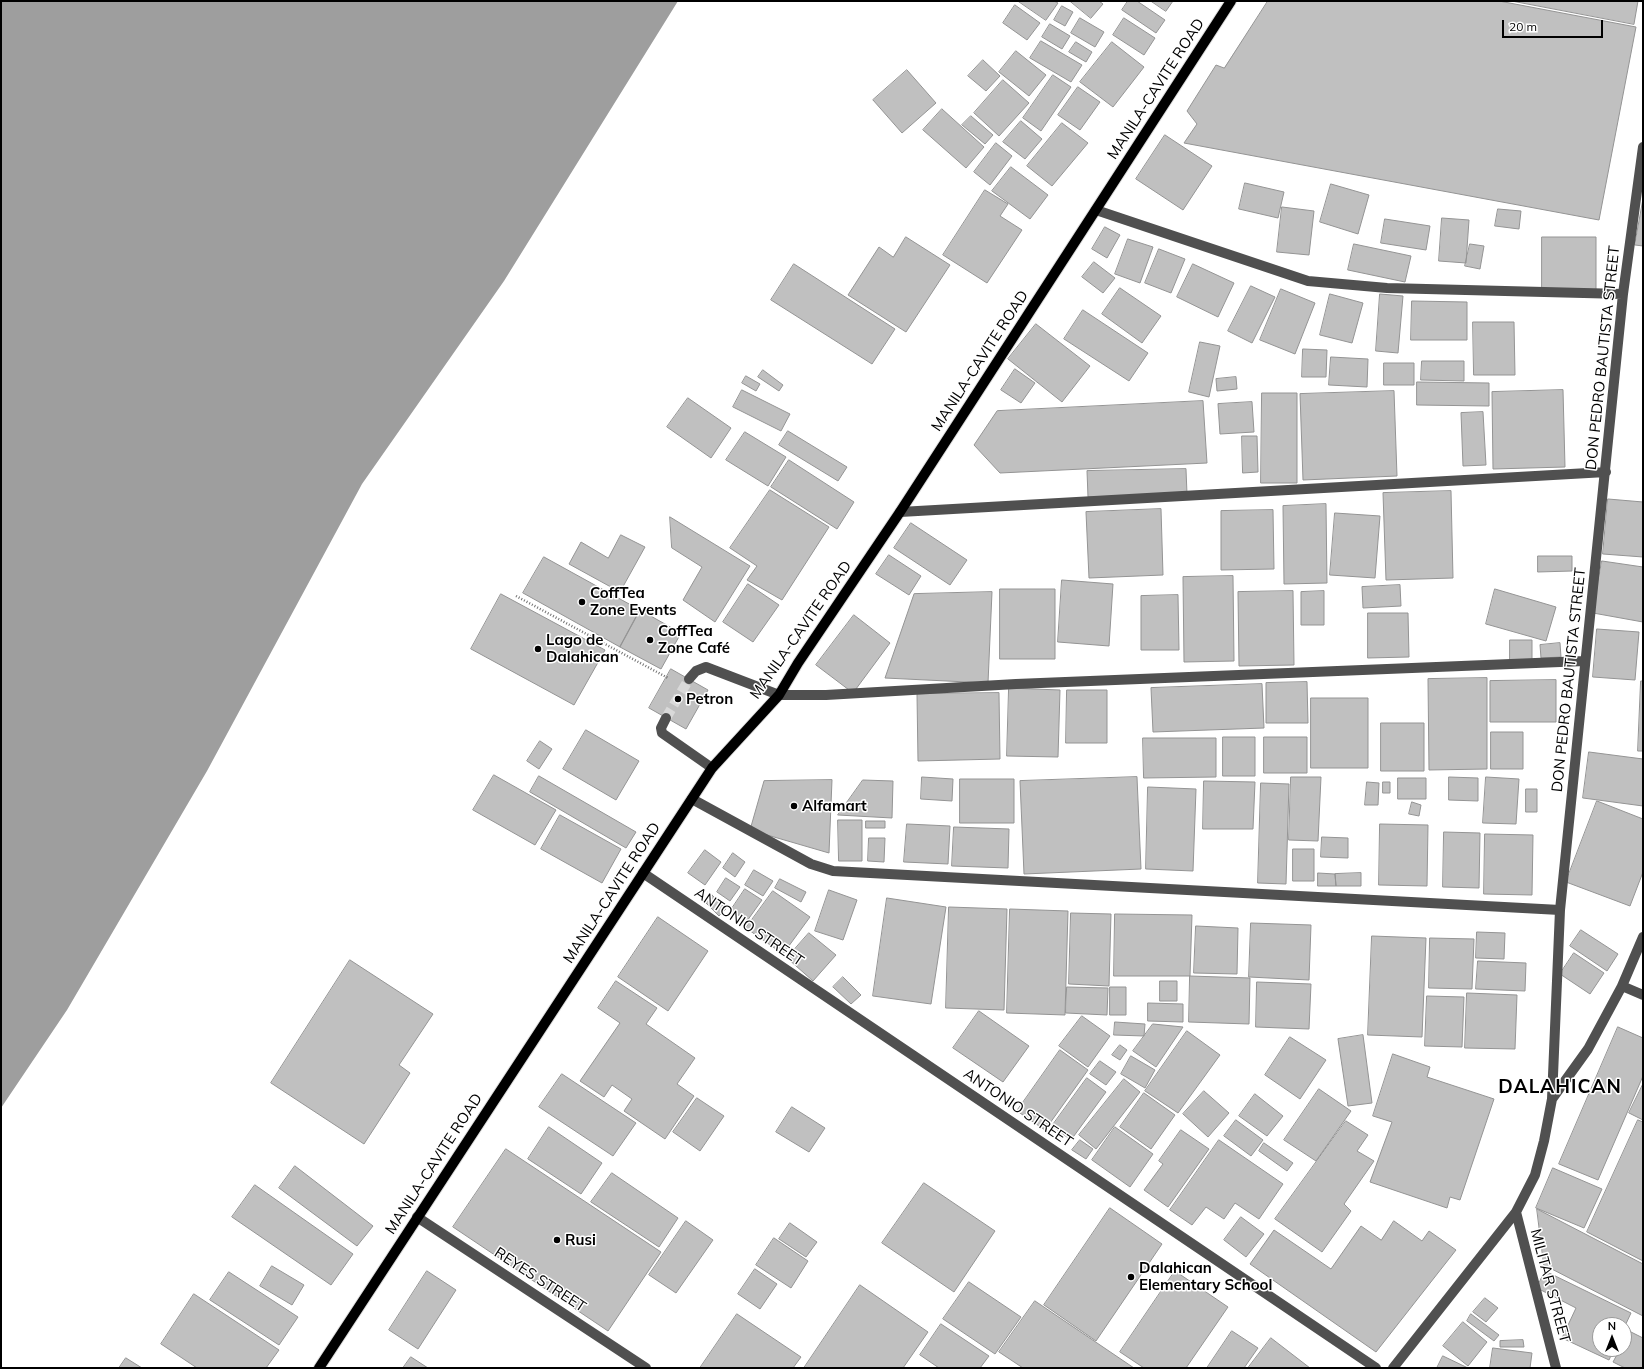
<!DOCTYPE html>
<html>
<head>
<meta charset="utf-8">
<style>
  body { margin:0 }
  #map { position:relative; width:1644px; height:1369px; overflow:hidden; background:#fff; font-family:Mulish,sans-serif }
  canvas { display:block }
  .frame { position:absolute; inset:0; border:2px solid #000; pointer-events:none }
  .north { position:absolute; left:1592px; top:1317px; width:40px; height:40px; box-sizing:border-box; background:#fff; border:1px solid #999; border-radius:50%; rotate:0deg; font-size:11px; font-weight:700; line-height:16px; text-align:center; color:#000 }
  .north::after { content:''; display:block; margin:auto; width:14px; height:18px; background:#000; clip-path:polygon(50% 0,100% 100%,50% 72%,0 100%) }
  .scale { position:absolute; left:1502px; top:20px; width:101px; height:18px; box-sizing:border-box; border:2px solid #000; border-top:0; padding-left:5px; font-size:12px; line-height:14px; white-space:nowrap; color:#000; -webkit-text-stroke:3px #fff; paint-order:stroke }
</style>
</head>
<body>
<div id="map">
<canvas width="1644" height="1369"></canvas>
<div class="frame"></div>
<div class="north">N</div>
<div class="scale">20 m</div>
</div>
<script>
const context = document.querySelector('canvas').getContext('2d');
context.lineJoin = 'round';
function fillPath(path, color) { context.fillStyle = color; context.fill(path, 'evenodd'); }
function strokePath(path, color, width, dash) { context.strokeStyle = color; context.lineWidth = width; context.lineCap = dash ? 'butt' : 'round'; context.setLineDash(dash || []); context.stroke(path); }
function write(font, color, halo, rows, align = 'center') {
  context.font = font + ' Mulish,sans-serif'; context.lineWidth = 3; context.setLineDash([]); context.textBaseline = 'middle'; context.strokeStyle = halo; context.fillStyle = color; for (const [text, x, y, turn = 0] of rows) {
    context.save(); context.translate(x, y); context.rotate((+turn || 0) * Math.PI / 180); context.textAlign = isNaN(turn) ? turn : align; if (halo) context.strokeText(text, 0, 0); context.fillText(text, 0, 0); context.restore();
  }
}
fillPath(new Path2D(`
  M1,1H678L504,281L362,484L207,771L67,1010L1,1108Z`), '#9e9e9e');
const building = new Path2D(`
  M1018,1H1054L1058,3L1046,20Z
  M1070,1H1099L1103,4L1091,18Z
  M1128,1H1137L1165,20L1156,33L1122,10Z
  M1151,1H1173L1166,11Z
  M1268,1H1499L1636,27L1599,220L1184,143L1197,124L1187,111L1216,65L1224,68Z
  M1512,1H1638L1634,24Z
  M1015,5L1040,23L1027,40L1003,23Z
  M1062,6L1073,12L1065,26L1054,20Z
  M1080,18L1104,32L1095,47L1071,33Z
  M1124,18L1155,38L1144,55L1113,35Z
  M1050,24L1070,36L1062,49L1042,37Z
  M1041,41L1082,65L1071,82L1030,58Z
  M1076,42L1092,52L1086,62L1069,52Z
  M1112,42L1144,67L1113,107L1080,82Z
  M1016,51L1046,75L1029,96L999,72Z
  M983,60L1000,76L986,91L968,76Z
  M907,70L936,103L902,133L873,100Z
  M1053,75L1071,87L1041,131L1023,118Z
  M1003,80L1029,103L999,136L974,113Z
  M1078,87L1100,102L1080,130L1058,115Z
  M942,109L984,147L966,168L923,130Z
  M971,116L993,135L985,144L962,125Z
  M1021,121L1042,139L1025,159L1003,142Z
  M1062,123L1088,143L1052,186L1027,166Z
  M1165,135L1212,166L1183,210L1136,179Z
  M996,143L1012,156L990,185L974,172Z
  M1011,167L1048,195L1030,219L992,191Z
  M1245,183L1284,192L1278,218L1239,209Z
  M1331,184L1369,195L1358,234L1320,222Z
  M985,190L1008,204L1000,216L1022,230L987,283L943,255Z
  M1643,199V246L1635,245Z
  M1282,207L1314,211L1309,255L1277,252Z
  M1498,209L1521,211L1519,229L1495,226Z
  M1442,218L1469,220L1466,263L1439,261Z
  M1385,219L1430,226L1426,250L1381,243Z
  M1105,227L1120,235L1107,258L1092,249Z
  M906,237L950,265L906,332L848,295L879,247L893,257Z
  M1542,237H1596V291H1542Z
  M1128,239L1153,247L1140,283L1115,274Z
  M1354,244L1411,256L1405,282L1348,270Z
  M1470,244L1484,246L1480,269L1465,266Z
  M1159,249L1185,259L1171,293L1145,283Z
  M1094,262L1115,278L1103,293L1082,277Z
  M794,264L895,329L872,364L771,300Z
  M1193,264L1234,283L1218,317L1177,297Z
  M1251,286L1275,297L1252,343L1228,331Z
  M1120,288L1161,316L1142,343L1102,314Z
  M1281,289L1315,303L1295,354L1260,340Z
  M1330,294L1363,303L1352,343L1320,335Z
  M1380,294L1403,296L1398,353L1376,351Z
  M1412,301L1467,302V340H1411Z
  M1083,310L1148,353L1129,381L1064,339Z
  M1473,322H1514L1515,375H1474Z
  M1036,324L1090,366L1062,402L1008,359Z
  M1200,342L1220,346L1209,397L1189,392Z
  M1303,349L1327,350L1326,377H1302Z
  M1331,357L1368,359L1367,387L1329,385Z
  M1422,361H1464V381L1421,380Z
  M1384,363H1414V385H1384Z
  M1015,369L1035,383L1021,403L1001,390Z
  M763,370L783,385L779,391L758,377Z
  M746,376L760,384L756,391L742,383Z
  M1236,377L1237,389L1217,391L1216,379Z
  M1417,382L1489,383V406L1417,405Z
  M742,390L790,414L781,431L733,407Z
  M1563,390L1565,467L1493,469L1492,392Z
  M1394,391L1397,476L1303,480L1300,394Z
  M1262,393H1297V483H1261Z
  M688,398L731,428L711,458L667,427Z
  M1203,401L1207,463L1000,473L974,445L997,411Z
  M1252,402L1254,432L1220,434L1218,404Z
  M1483,412L1486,465L1463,466L1461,413Z
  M788,431L847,467L838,481L779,445Z
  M745,432L786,457L768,486L726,460Z
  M1242,436H1257L1258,472L1243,473Z
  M789,460L854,502L837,529L771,487Z
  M1186,469L1187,494L1088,497L1087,471Z
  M770,490L829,527L782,600L747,580L757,566L730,548Z
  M1451,491L1453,578L1386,580L1383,493Z
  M1608,499L1643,502V557L1603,554Z
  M1326,504L1327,583L1284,584L1283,506Z
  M1161,509L1163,575L1089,578L1086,512Z
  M1273,510L1274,569L1221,570V511Z
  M1335,513L1380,516L1375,578L1330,575Z
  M670,517L750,566L715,622L683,600L702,567L672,548Z
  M911,523L967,560L950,585L894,548Z
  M621,535L645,547L620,592L569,564L581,542L608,558Z
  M889,555L921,576L909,595L876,574Z
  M1538,556H1572V571L1538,572Z
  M544,557L640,610L620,647L523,593Z
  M1602,561L1643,567V622L1593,613Z
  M1233,576L1234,661L1184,662L1183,577Z
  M1062,580L1113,584L1109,646L1058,642Z
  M748,584L779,605L753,642L723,622Z
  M1400,585L1401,606L1363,608L1362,587Z
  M1000,589H1055V659H1000Z
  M1495,589L1556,607L1546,641L1486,624Z
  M1293,591L1294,665L1239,666L1238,592Z
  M1324,591V625H1301V592Z
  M992,592L988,683L885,678L914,594Z
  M501,594L605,650L574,705L471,649Z
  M1178,595L1179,650H1141V596Z
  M640,610L681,633L661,669L620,647Z
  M1368,613H1408L1409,657L1368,658Z
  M854,615L890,643L853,693L816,665Z
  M1597,629L1639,632L1635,680L1593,677Z
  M1510,640H1532V661H1510Z
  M1560,643L1561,657L1541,658L1540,645Z
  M671,669L708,690L686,729L649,708Z
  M1487,678V769L1429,770L1428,679Z
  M1556,680V722H1490V681Z
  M1641,681H1643V751H1638Z
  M1307,682L1308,723H1266V683Z
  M1262,684L1264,728L1153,732L1151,688Z
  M1009,688L1060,690L1058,757L1007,756Z
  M1067,690H1107V743H1066Z
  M999,693L1000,759L918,761L917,694Z
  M1311,698H1368V768H1311Z
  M1381,723H1424V771H1381Z
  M586,730L639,761L616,800L563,769Z
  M1491,732H1523V769H1491Z
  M1223,737H1255V776H1223Z
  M1264,737H1307V773H1264Z
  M1143,738H1216V777L1144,778Z
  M540,741L552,749L539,769L527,761Z
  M1589,752L1643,759V806L1583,798Z
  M494,775L556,810L535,845L473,810Z
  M539,776L636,832L626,848L530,792Z
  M922,777L953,779L952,801L921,799Z
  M1137,777L1141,869L1024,874L1020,781Z
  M1291,777H1321L1318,841L1289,840Z
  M1449,777L1478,778V801L1449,800Z
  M1486,777L1519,779L1516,824L1483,823Z
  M1398,778H1426V799H1398Z
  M960,779H1014V823H960Z
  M832,780L829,853L750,830L764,781Z
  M863,780L893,781L892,818L838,815Z
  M1204,781L1255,782L1253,829H1203Z
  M1367,782L1379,783L1378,805H1365Z
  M1383,782H1390V793H1383Z
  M1261,783L1289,784L1286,884L1258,883Z
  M1148,787L1196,789L1193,871L1146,869Z
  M1526,789H1537V812H1526Z
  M1597,801L1643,819V872L1630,906L1566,882Z
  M1412,802L1421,805L1419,816L1409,814Z
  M560,815L621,849L602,883L541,849Z
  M838,820H862V861H839Z
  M866,821H885V828H866Z
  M907,824L950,826L948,864L904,862Z
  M1380,824L1428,825L1427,886L1379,885Z
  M954,827L1009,829L1008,868L952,866Z
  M1444,832L1480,833L1479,888L1443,887Z
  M1485,834L1533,835L1532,895L1484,894Z
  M1322,837L1348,838V858L1321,857Z
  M869,838H885L884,862L868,861Z
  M1293,849H1314V881H1293Z
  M705,850L721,862L705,885L688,873Z
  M733,853L745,862L735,877L723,868Z
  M754,870L773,881L763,896L745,885Z
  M1318,873L1335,874L1336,886H1318Z
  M1361,873V886H1336L1335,874Z
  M726,878L740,887L730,901L717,892Z
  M780,879L806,892L801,902L775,888Z
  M745,889L762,900L747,921L731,910Z
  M829,890L857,900L843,940L815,931Z
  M773,891L810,917L783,954L746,928Z
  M712,895L726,909L719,916L705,902Z
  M887,898L946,907L931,1004L873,996Z
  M949,907L1007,909L1004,1010L946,1008Z
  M1010,909L1068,911L1065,1015L1007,1013Z
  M1071,913L1111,914L1109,986L1069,984Z
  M1115,914L1192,915L1190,976H1114Z
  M658,917L708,951L668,1011L618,977Z
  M1251,923L1311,925L1309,980L1249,977Z
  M1196,926L1238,928L1237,974L1194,973Z
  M1581,930L1618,954L1607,971L1570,946Z
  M1477,932L1505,933L1504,959L1476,958Z
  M809,933L836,955L813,981L787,958Z
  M1372,936L1426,938L1422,1037L1368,1035Z
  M1430,938L1474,939L1472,989L1429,988Z
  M1574,953L1604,973L1590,994L1560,974Z
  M350,960L433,1014L399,1065L410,1073L364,1144L271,1083Z
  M1478,961L1526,963L1525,991L1476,989Z
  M1190,976L1250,978L1249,1024L1189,1022Z
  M843,977L861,995L851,1004L833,987Z
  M616,981L657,1008L646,1024L695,1058L677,1084L694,1096L665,1139L624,1111L632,1099L612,1085L604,1097L580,1081L620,1023L598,1008Z
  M1160,981H1177V1001H1160Z
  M1257,982L1311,984L1309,1029L1256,1027Z
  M1067,987L1108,988L1107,1015L1066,1013Z
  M1110,987H1126V1015H1110Z
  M1467,993L1517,995L1515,1049L1465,1048Z
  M1427,996L1464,997L1462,1047L1425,1046Z
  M1148,1003L1183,1004V1022L1148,1021Z
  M979,1011L1029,1046L1003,1082L953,1048Z
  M1082,1016L1110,1036L1088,1067L1059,1046Z
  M1115,1022L1145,1024L1144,1036L1114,1035Z
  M1153,1024L1183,1027L1156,1067L1133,1051Z
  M1618,1027L1643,1038V1076L1598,1180L1559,1164Z
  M1187,1031L1220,1055L1178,1113L1145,1091Z
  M1363,1035L1372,1103L1348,1106L1338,1039Z
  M1290,1037L1326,1060L1300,1099L1265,1075Z
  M1120,1045L1127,1050L1120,1060L1112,1055Z
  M1060,1050L1088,1070L1045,1130L1017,1111Z
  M1393,1054L1430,1067L1427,1077L1494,1099L1460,1200L1450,1197L1447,1208L1370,1182L1392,1122L1373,1116Z
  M1131,1056L1155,1070L1145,1088L1121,1074Z
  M1100,1061L1116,1072L1106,1085L1090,1074Z
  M562,1074L636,1123L613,1156L539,1107Z
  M1087,1078L1106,1092L1071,1140L1052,1126Z
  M1124,1079L1140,1092L1096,1149L1079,1135Z
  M1643,1084V1120L1629,1113Z
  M1319,1089L1351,1111L1316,1161L1284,1140Z
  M1204,1091L1229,1113L1208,1137L1183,1114Z
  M1144,1093L1175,1115L1151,1149L1120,1127Z
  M1255,1094L1283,1116L1267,1136L1239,1116Z
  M697,1098L724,1116L700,1151L673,1132Z
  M792,1107L825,1128L809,1152L776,1132Z
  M1236,1120L1263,1140L1251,1156L1224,1136Z
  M1638,1120L1643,1122V1261L1587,1232Z
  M1346,1121L1368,1135L1357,1151L1374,1161L1344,1204L1351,1211L1322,1252L1275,1219Z
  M549,1127L602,1163L581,1194L528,1159Z
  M1115,1127L1153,1154L1130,1187L1092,1160Z
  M1181,1130L1209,1149L1168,1207L1144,1190L1163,1164L1159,1161Z
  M1080,1140L1093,1149L1086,1159L1072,1150Z
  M1219,1140L1283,1184L1259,1219L1235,1203L1224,1219L1206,1207L1192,1225L1170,1210Z
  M1264,1143L1293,1163L1287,1171L1259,1151Z
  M506,1149L661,1252L608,1331L453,1227Z
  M295,1166L373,1226L357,1246L279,1188Z
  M1553,1168L1602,1189L1584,1228L1536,1208Z
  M612,1173L678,1218L659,1247L591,1202Z
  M924,1183L995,1231L954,1292L882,1243Z
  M255,1185L353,1254L331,1285L232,1217Z
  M1110,1208L1162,1244L1096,1341L1044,1305Z
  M1537,1209L1643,1264V1316L1544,1265Z
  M1241,1217L1264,1234L1246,1257L1224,1240Z
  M686,1221L713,1240L676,1293L649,1275Z
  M1394,1221L1422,1241L1429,1231L1456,1250L1376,1352L1250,1264L1274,1230L1331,1269L1361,1226L1381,1240Z
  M790,1223L817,1242L806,1257L779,1239Z
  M774,1238L808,1261L791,1288L756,1265Z
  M272,1266L304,1285L292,1305L260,1286Z
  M755,1269L777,1284L760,1309L738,1294Z
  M427,1271L456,1290L418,1349L389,1330Z
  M1175,1271L1228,1307L1186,1368H1144L1120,1352Z
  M1545,1271L1631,1313L1624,1328V1325H1600V1349H1614L1609,1360L1562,1338L1576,1308L1537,1288Z
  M229,1272L298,1317L279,1345L210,1300Z
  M969,1282L1021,1317L995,1354L943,1319Z
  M860,1285L928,1332L903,1368H804Z
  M194,1294L279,1350L266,1368H197L161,1344Z
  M1485,1298L1498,1308L1486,1322L1473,1312Z
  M1035,1301L1134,1368H1023L999,1352Z
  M737,1314L801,1357L793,1368H700Z
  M1471,1314L1499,1335L1494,1341L1467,1321Z
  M1463,1322L1487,1342L1468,1366L1443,1346Z
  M941,1324L989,1356L980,1368H939L920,1355Z
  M1232,1331L1258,1348L1244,1368H1207Z
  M1629,1331L1643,1338V1368H1625L1613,1362L1620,1349H1624V1340Z
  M1271,1338L1310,1368H1248Z
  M1523,1340L1524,1347H1500V1341Z
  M1493,1348L1532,1353L1530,1368H1490Z
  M1443,1356L1468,1368H1437Z
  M411,1357L428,1368H403Z
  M126,1358L142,1368H119Z`);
fillPath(building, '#c0c0c0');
strokePath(building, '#949494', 1);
strokePath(new Path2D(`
  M666,718L689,679`), '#d9d9d9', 10, [10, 5]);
const major = new Path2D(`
  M319,1368L712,768L779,695L798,663L900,512L1231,1`);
strokePath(major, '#dbdbdb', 12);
strokePath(new Path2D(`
  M516,596L668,678`), '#727272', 2.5, [1, 2]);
strokePath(new Path2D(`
  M1096,210L1308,281L1387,288L1623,294
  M900,512L1606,472
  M689,679L696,671L706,667L779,695H826L1016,684L1585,661
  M666,718L661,728L662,733L712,768
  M692,799L811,864L833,871L1560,910
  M643,873L1376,1368
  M1622,986L1643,995
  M1552,1099L1588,1049L1622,986L1643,937
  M1516,1212L1556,1368
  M417,1217L646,1368
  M1393,1368L1516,1212L1535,1175L1544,1141L1552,1099L1560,910L1623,294L1643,147`), '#505050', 10);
strokePath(major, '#000', 10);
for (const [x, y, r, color] of [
  [582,602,4,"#000"],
  [650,640,4,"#000"],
  [538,649,4,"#000"],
  [678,699,4,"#000"],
  [794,806,4,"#000"],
  [557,1240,4,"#000"],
  [1131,1277,4,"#000"]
]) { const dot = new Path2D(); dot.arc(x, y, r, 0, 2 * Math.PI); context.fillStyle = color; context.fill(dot); strokePath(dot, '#fff', 1.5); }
write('15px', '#000', '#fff', [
  ["MANILA-CAVITE ROAD",1156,89,-57],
  ["DON PEDRO BAUTISTA STREET",1603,358,-84],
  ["MANILA-CAVITE ROAD",980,361,-57],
  ["MANILA-CAVITE ROAD",801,630,-55],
  ["DON PEDRO BAUTISTA STREET",1569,680,-84],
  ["MANILA-CAVITE ROAD",612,893,-57],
  ["ANTONIO STREET",749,927,34],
  ["ANTONIO STREET",1018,1108,34],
  ["MANILA-CAVITE ROAD",434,1164,-57],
  ["REYES STREET",540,1280,33],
  ["MILITAR STREET",1550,1286,75]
]);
write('bold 15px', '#000', '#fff', [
  ["CoffTea",590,593],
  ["Zone Events",590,610],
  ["CoffTea",658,631],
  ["Zone Café",658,648],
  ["Lago de",546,640],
  ["Dalahican",546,657],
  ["Petron",686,699],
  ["Alfamart",802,806],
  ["Rusi",565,1240],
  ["Dalahican",1139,1268],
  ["Elementary School",1139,1285]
], 'left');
context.letterSpacing = '1px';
write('bold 19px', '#000', '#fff', [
  ["DALAHICAN",1560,1087]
]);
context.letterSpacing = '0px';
</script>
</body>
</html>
